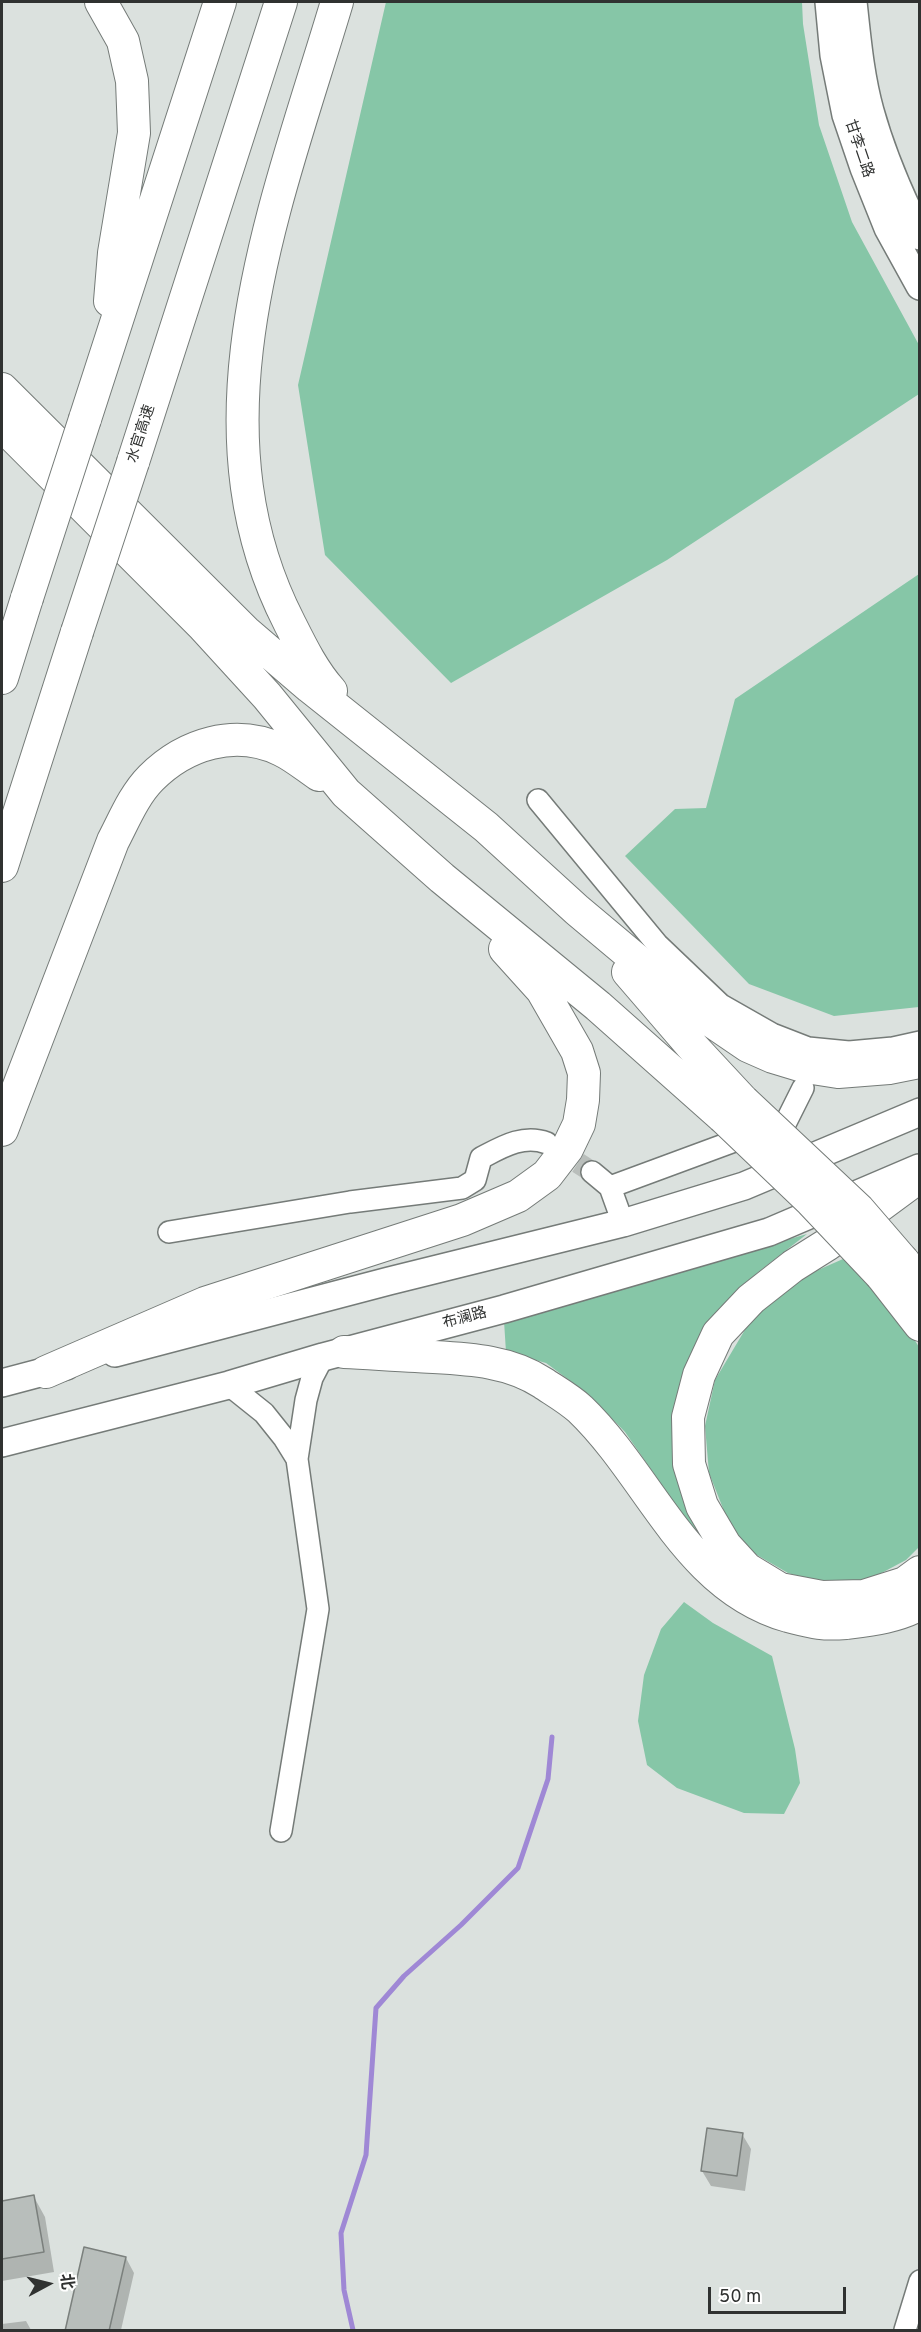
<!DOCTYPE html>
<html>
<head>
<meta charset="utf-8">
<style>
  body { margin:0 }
  #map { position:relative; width:921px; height:2332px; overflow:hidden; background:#dbe1de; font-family:Overpass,"Noto Sans SC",sans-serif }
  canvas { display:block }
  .frame { position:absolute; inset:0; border:3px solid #303231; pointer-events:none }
  .north { position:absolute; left:18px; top:2254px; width:60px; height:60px; -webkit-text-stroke:4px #fff; paint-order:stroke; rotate:83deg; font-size:16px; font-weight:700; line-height:24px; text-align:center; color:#303231 }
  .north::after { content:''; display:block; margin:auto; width:21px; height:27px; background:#303231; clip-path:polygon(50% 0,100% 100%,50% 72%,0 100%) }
  .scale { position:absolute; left:708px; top:2287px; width:138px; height:27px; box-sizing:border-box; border:3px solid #303231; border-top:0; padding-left:8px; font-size:18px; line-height:21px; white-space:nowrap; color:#303231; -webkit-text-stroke:4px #fff; paint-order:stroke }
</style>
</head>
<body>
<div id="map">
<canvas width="921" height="2332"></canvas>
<div class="frame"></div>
<div class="north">北</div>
<div class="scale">50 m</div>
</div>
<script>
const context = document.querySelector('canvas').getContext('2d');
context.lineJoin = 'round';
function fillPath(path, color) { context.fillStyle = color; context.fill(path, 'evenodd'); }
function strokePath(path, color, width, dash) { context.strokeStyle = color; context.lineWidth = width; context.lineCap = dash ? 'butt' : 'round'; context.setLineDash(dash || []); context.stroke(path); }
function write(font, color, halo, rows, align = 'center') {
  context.font = font + ' Overpass,"Noto Sans SC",sans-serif'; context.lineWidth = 5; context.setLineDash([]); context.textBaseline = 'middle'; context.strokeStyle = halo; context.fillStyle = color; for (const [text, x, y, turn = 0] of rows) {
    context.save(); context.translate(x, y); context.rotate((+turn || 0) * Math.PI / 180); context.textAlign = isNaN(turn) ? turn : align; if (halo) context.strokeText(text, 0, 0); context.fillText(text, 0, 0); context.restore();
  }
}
fillPath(new Path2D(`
  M386,2H802L803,24L819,125L852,222L919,345V394L667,560L451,683L325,555L298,385Z
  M919,574V1007L834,1016L749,984L625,856L675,809L706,808L735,699Z
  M807,1234L757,1273L720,1320L694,1367L703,1532L707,1550L625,1432L588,1394L546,1363L506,1352L504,1321Z
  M843,1259C872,1286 899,1313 919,1347V1547L906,1560L874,1577L833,1587L788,1573L750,1551L728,1521L709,1473L705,1426L715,1380L749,1323L784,1285Z
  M684,1602L713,1623L772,1656L795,1749L800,1783L784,1814L744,1813L677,1788L647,1765L638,1721L644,1675L661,1629Z`), '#86c6a7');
fillPath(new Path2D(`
  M742,2134L751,2149L745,2191L711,2186L702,2171Z
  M34,2197L45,2217L54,2272L2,2281V2202Z
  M126,2258L134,2273L121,2330H66Z
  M26,2321L31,2330H2V2324Z`), '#0003');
strokePath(new Path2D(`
  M353,2330L344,2290L341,2233L366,2155L376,2008L404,1976L461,1925L518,1868L548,1779L552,1737`), '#9f88d5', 5);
const building = new Path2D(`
  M707,2128L743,2133L737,2176L701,2171Z
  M34,2195L44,2252L2,2259V2201Z
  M84,2247L126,2257L109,2331H65Z`);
fillPath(building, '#b8bebb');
strokePath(building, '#7b807d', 1.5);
strokePath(new Path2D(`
  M552,1146L592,1172`), '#b9bebb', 21, [21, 10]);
const minor = new Path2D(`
  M538,800L657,944L721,1005L772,1034L808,1048L849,1052L893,1048L920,1042
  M592,1172L610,1187L623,1223
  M610,1187L786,1122L803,1088
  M169,1232L350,1202L462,1188L475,1180L481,1158C502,1147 523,1134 547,1143
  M229,1385L264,1413L284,1438L297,1459
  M281,1831L318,1609L297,1459L306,1400L312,1378L323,1357
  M905,2330L920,2281`);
const major = new Path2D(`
  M829,2L834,55L846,115L864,168L888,228L920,286
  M853,2C857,38 860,75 870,111C882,154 900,196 920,236
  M115,1353L389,1281L623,1223L744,1186L920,1112
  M2,1383L66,1366
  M2,1443L229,1385L323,1357L504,1309L769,1232L919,1168`);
const highway = new Path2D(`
  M101,2L123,41L132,81L134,133L114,253L110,301
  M2,389L247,633L310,687L486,827L577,910L701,1014L748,1046L773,1057L806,1067L838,1072L889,1068L920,1062
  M85,419L220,2
  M2,425L203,626L267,696L346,793L442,878L598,1006L723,1117
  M133,462L281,2
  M2,678L27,598
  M331,691C313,671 301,646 289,622C186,421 278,200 337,2
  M2,866L77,632
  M628,972L690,1044L743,1101
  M2,1130L113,841C124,820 134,795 151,778C185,744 235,728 281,750C294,756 307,767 319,775
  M920,1176L828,1244L793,1266L751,1299L718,1334L699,1375L688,1417L689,1464L702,1506L725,1545L747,1569L780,1589L822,1597L864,1596L905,1583L920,1572
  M903,1261L920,1282
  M881,1275L920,1325
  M344,1352C368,1353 392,1355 416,1356C460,1359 505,1358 543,1383C555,1391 569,1399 580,1409C651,1477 686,1587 788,1616C812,1622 820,1625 846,1623C870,1620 898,1617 920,1604
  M46,1372L205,1303L462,1220L518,1196L547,1175L567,1149L579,1124L583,1100L584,1073L577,1051L542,990L505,949`);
strokePath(minor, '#757b78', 24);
strokePath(major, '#757b78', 30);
strokePath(highway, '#757b78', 34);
strokePath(minor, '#fff', 21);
strokePath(major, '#fff', 27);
strokePath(highway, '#fff', 32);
const highwayBridge = new Path2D(`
  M27,598L85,419
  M77,632L133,462
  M743,1101L859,1210L903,1261
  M723,1117L811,1201L881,1275`);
strokePath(highwayBridge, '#757b78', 34, []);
strokePath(highwayBridge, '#fff', 32);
write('15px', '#303231', '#fff', [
  ["甘李二路",858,149,71],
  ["水官高速",142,434,-72],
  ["布澜路",465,1319,-15]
]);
</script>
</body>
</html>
